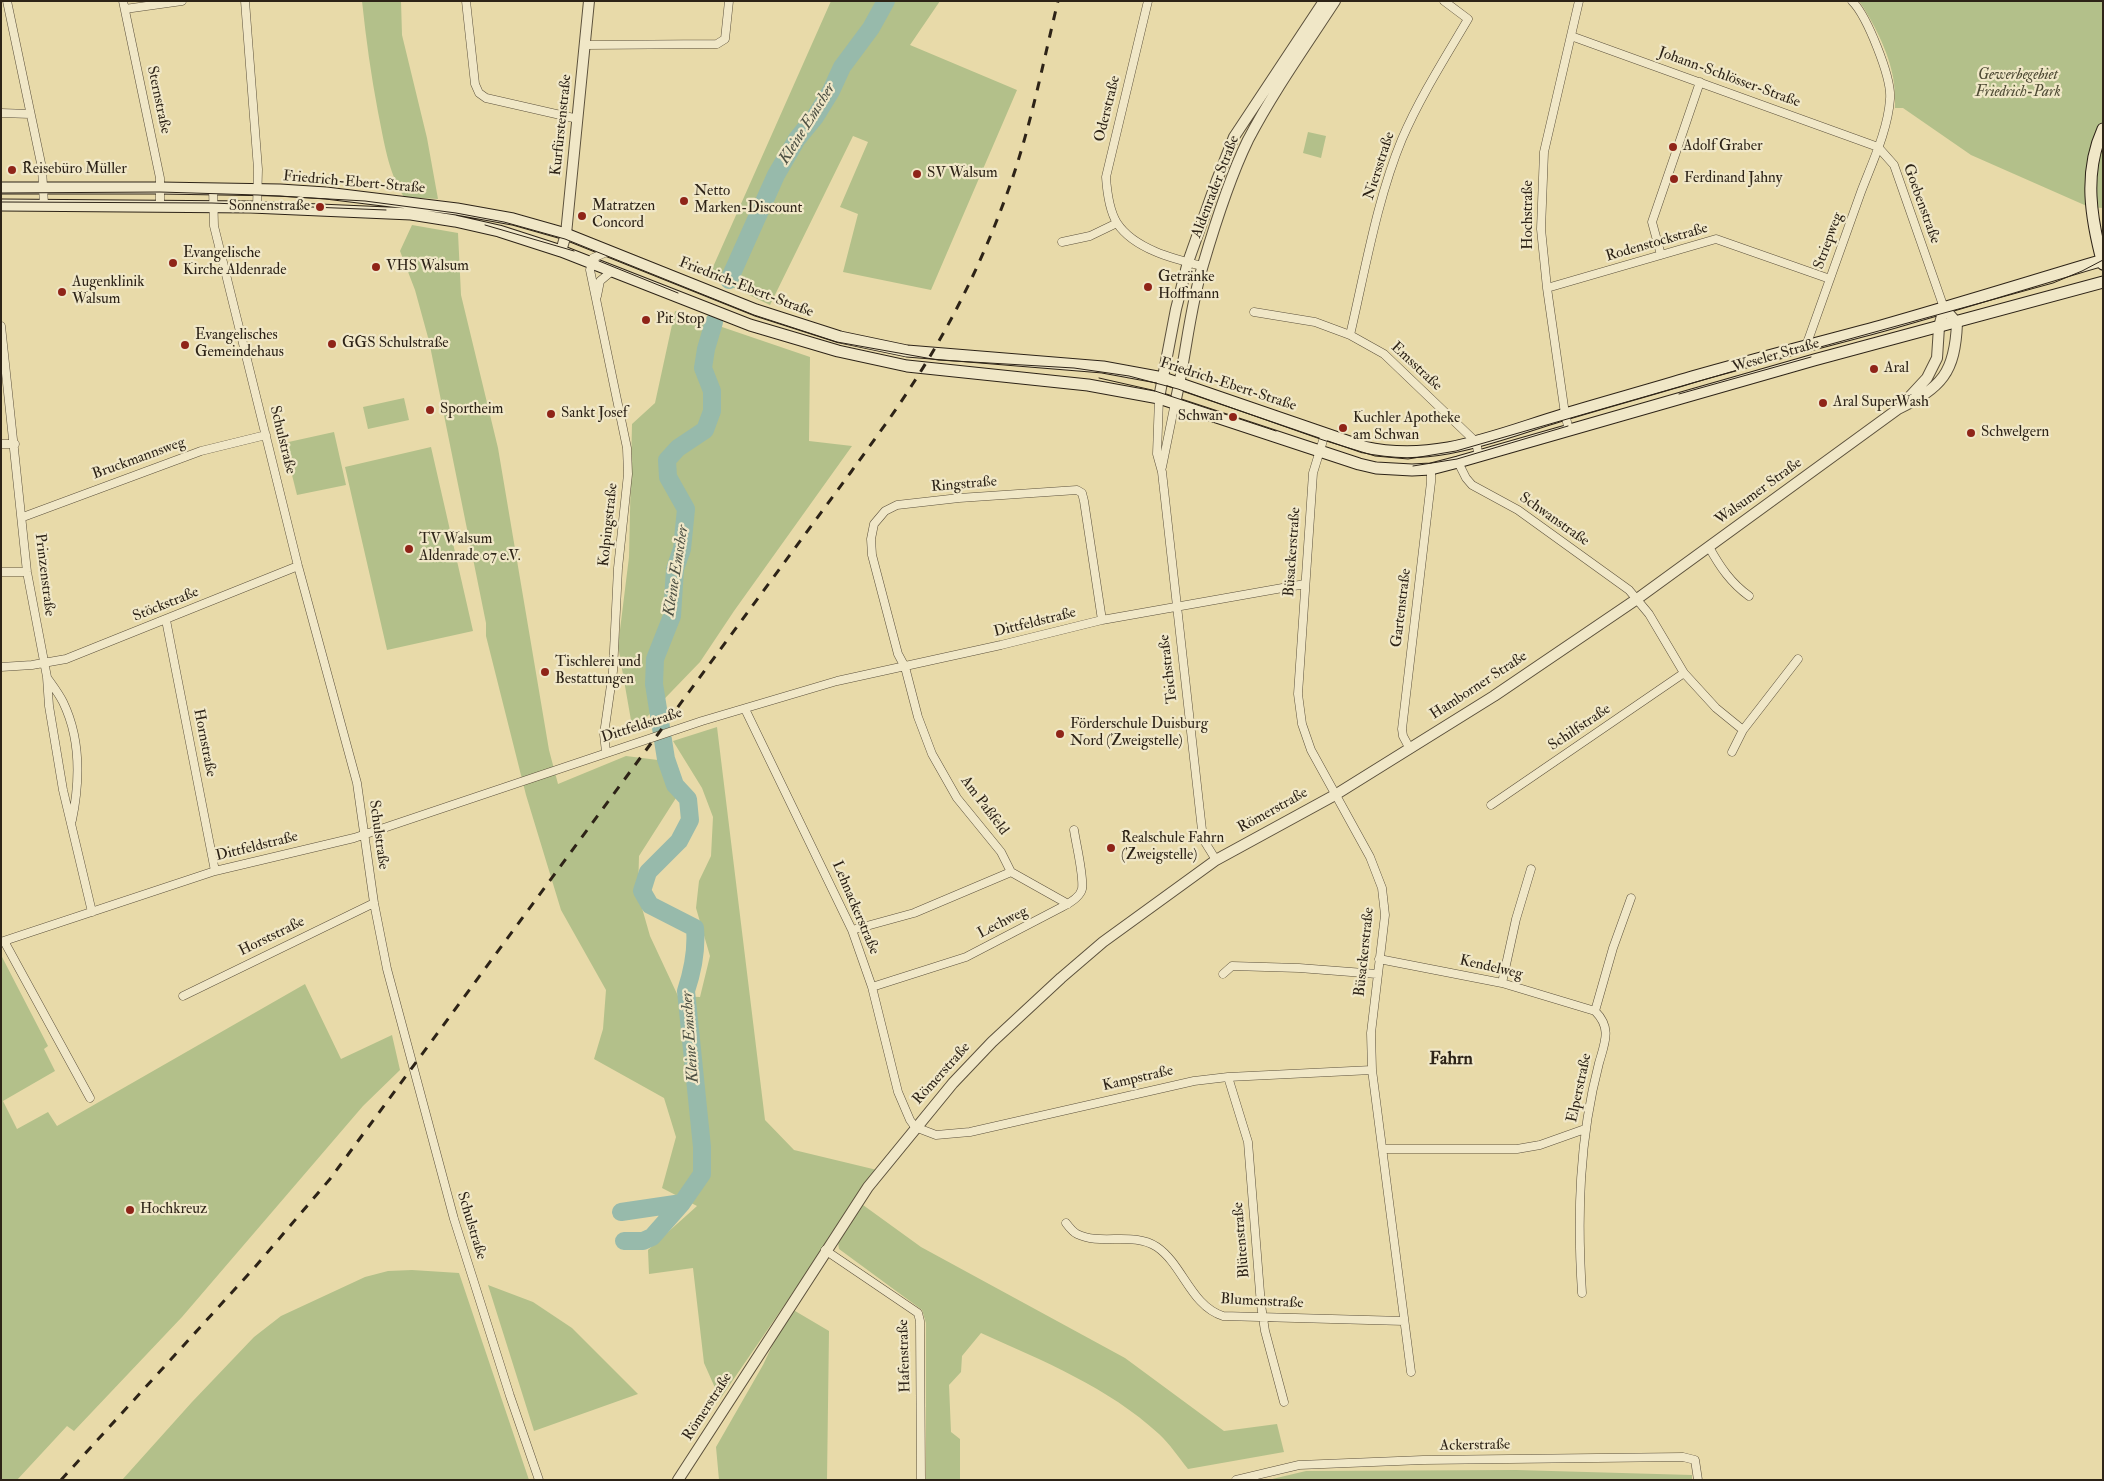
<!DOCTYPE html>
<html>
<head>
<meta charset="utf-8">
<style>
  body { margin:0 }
  #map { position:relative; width:2104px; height:1481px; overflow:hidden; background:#e8daa9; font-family:"IM FELL Double Pica",serif }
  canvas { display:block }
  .frame { position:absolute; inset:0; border:2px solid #2d2317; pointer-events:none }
</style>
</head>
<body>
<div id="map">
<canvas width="2104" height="1481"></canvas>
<div class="frame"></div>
</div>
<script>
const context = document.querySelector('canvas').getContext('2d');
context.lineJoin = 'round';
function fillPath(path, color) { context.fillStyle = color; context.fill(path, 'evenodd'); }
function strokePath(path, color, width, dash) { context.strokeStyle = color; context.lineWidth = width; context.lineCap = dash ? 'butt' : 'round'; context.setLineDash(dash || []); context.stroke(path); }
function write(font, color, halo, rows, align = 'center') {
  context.font = font + ' "IM FELL Double Pica",serif'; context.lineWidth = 4.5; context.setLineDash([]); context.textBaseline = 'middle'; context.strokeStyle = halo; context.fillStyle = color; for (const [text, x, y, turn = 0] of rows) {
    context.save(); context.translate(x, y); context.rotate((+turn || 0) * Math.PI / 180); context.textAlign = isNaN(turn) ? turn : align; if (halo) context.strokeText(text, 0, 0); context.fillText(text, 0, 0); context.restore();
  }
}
fillPath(new Path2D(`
  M362,1H401L402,35L427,138L438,199L404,197C388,172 384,141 378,112C371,75 366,39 362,1Z
  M831,1H940L910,45L1017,90L931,290L843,272L858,214L840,207L868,142L853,136L770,305L709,276Z
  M1859,1H2103V208L2089,207L1971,155L1903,108H1895C1895,98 1895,87 1893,77C1889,53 1873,21 1859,1Z
  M1308,132L1326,136L1321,158L1303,153Z
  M412,225L458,233L461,295L498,448L549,750L558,784L626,756L658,760L676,798L639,856L638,894L650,936L678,996L700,997L710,956L696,908L699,881L711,856L713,817L702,788L673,741L717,727L765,1120L794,1150L877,1170L720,1399L704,1363L693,1268L649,1274L648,1250L697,1206L662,1188L676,1137L664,1098L594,1059L603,1029L606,990L561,910L526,795L486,636V623L429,341L415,290L400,251Z
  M675,311L810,357L809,441L852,446L734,611L700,662L644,720L632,726L618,646L629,557L632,424L655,403Z
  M404,398L409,420L368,429L363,407Z
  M334,432L346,485L297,495L284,443Z
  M431,447L473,631L387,650L345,467Z
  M1,955L48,1046L44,1049L55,1071L3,1101L17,1129L48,1112L57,1126L305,984L341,1059L392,1035L400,1070L363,1106L182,1317L74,1431L67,1426L17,1480H1Z
  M863,1205L921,1247L1125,1358L1224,1431L1277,1424L1284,1452L1188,1469C1179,1458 1170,1444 1159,1434C1108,1387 1043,1361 981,1333L962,1356L961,1372L949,1385L951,1432L960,1439V1480H926V1323L922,1310L839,1249L838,1242Z
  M412,1270L459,1273L529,1480H122L192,1402L254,1337L281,1316L365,1277L388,1271Z
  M488,1285L533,1302L572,1328L638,1394L534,1431Z
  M790,1308L829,1331L827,1480H719L716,1447L763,1365Z
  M1516,1470L1692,1475V1480H1268L1306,1471Z`), '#b3c08a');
strokePath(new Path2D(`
  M729,280L776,175L797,139L815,117L831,91L842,67L871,28L886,1
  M621,1212L682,1203
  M624,1241H643L652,1237L682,1203L702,1174V1147L686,991C693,970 697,951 695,928L650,905L642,891L648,872L679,841L690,820L688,799L675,785L666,759L654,684L655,659L672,616L675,569L682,549L686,509L668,477L667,460L678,448L705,430L712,411V391L703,368L706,349L714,322`), '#97baab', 18);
const minor = new Path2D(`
  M7,1L42,168L44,205
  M123,1L160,178V205
  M245,1L258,169L257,208
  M466,1L475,84L479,93L486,98L578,119
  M1148,1L1106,177C1107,192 1109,210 1117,223C1134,249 1174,259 1202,266
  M125,9L182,1
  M1571,36L1878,147L1894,165L1944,308
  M585,45L717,44L725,39L729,1
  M1,113L30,114
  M213,188L214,226L298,566L357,783L374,903L387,969L454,1219L510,1396L539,1480
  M1062,242L1090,236L1117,223
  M1661,255L1652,222L1700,82
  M1547,288L1716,239L1830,279
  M597,296L600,281L612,271
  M1254,312L1315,322L1350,335L1384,354L1476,442L1479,457
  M1,326L27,572L47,677L49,706L63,790L92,912
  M1350,335C1365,271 1377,199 1402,139C1420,97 1445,58 1468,19L1444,1
  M1806,346C1824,295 1843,243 1861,192C1872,163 1888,130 1890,99C1892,78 1867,16 1852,1
  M1159,398L1157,454L1162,472L1203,839L1216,860
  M1569,430L1565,414L1547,288L1541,229L1544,152L1579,1
  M1325,434L1313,473L1298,694L1302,724L1311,750L1370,857L1382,888L1385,915L1371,1033L1372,1070L1411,1372
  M1,444H15
  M1458,462L1466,478L1472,485L1518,510L1629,590L1649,614L1684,673L1716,708L1743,730
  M1162,467L1175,403
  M23,517L201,451L266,435
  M1709,547C1720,567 1731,583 1749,596
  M1,572H27
  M166,620L215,871
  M1,667L32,665L66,659L298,566
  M48,679C53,686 59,694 63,702C81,739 80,781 72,820
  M745,709L852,930L872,987L898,1092L910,1120L915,1127L936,1135L970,1132L1194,1081L1228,1077L1372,1070
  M1410,749L1403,736L1402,729L1431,482V469
  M606,752L604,734L613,671L618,568L628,474L627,448L590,270L593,258L609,251
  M1732,752L1743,730L1798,659
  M1491,805L1684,673
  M1068,904L1011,872L1001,852L957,798L932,754L918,717L905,667L898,654L872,555L871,539L874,524L885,511L897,505L959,498L1077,490L1082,493L1084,501L1102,620
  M852,930L914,913L1011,872
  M4,941L90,1098
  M1,942L215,871L354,838L702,721L837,681L1001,645L1102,620L1305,584
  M1379,959L1502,983L1595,1011
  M1223,974L1232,966L1299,968L1377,974
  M1502,983L1516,919L1531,869
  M872,987L966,957L1062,907C1070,903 1080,897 1082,889C1084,876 1076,844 1074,830
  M183,996L374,903
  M1228,1077L1248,1142L1261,1305L1265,1331L1284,1402
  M1383,1149H1517L1540,1145L1585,1129
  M1066,1223C1069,1227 1073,1232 1077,1234C1101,1246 1133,1231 1157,1247C1183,1265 1191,1306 1223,1316L1404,1321
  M825,1250L918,1313L920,1321L921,1480
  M1582,1293C1577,1216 1579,1139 1599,1063C1605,1042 1612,1028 1595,1011L1613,948L1631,898
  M1236,1480L1299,1465L1423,1460L1683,1457L1695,1460L1698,1480`);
const tertiary = new Path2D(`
  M561,251L566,234L589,1
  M1159,398L1176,309L1188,262L1217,180L1234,137L1324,1
  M1175,403C1186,358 1189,310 1203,265C1215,224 1229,179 1248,140C1273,92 1305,47 1335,1
  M1902,405L1927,378L1937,358L1939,327L1944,308
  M678,1480L868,1187L953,1083L992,1042L1061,978L1103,942L1216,860L1335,795L1494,696L1637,599L1898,409C1942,387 1955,373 1957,323L1944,308`);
const secondary = new Path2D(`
  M2103,129C2083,173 2091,219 2103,264
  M1,188H160L280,190L326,193L457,209L513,219L566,234L756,310L840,337L907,351L1103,367L1163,378L1364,447C1435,463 1496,435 1562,415C1605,402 1649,390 1692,377C1755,359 1818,343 1881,326C1955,305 2029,282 2103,260
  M1,205L251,207L411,214L455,221L499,231L561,251L750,325L838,351L907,366L1088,385L1159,398L1359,464L1376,468L1412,470L1431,469L1458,462L1814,360L2103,282`);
strokePath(minor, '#5c513c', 9);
strokePath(tertiary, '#5c513c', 12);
strokePath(secondary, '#2d2317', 13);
strokePath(minor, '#f0e7c7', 8);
strokePath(tertiary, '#f0e7c7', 10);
strokePath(secondary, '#f0e7c7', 11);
strokePath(new Path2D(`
  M1,193L160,192L258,195L365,201L456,213L504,222L565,239L754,315L837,342L938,360L1074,368L1129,376L1178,389L1323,440L1375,456L1408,459L1456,451L1755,365L2053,283L2082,271L2103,260
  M1,202L212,203L386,210
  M485,225L574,251
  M599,261L678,293
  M1099,378L1152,390L1276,431
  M1679,394L1811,357
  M1413,466L1457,459L1568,426`), '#2d2317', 1);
strokePath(new Path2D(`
  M61,1480L255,1267L330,1179L851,472C871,444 893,415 912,385C950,327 981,264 1005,199C1029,136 1042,67 1058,1`), '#2d2317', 3, [9, 9]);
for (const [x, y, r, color] of [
  [1673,147,5,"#8f2418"],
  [12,170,5,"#8f2418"],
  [917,174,5,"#8f2418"],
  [1674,179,5,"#8f2418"],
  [684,201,5,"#8f2418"],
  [320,207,5,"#8f2418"],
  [582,216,5,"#8f2418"],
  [173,263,5,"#8f2418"],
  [376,267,5,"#8f2418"],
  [1148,287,5,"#8f2418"],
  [62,292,5,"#8f2418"],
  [646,320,5,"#8f2418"],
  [332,344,5,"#8f2418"],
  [185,345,5,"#8f2418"],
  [1874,369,5,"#8f2418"],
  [1823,403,5,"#8f2418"],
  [430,410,5,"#8f2418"],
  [551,414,5,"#8f2418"],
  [1233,417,5,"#8f2418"],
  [1343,428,5,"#8f2418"],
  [1971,433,5,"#8f2418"],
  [409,549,5,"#8f2418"],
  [545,672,5,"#8f2418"],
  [1060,734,5,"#8f2418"],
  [1111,848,5,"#8f2418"],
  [130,1210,5,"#8f2418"]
]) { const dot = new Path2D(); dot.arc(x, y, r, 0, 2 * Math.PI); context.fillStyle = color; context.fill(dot); strokePath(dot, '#f0e7c7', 2); }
write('italic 15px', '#4e4a34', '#f0e7c7', [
  ["Gewerbegebiet",2018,76],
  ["Friedrich-Park",2018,93]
]);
write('15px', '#2d2317', '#f0e7c7', [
  ["Johann-Schlösser-Straße",1729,78,20],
  ["Sternstraße",158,100,78],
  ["Oderstraße",1108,109,-76],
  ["Kurfürstenstraße",562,125,-84],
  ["Niersstraße",1380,166,-72],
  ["Friedrich-Ebert-Straße",354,183,5],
  ["Aldenrader Straße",1216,187,-69],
  ["Goebenstraße",1921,204,70],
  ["Hochstraße",1529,215,-90],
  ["Striepweg",1829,241,-70],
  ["Rodenstockstraße",1657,243,-16],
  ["Friedrich-Ebert-Straße",746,288,21],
  ["Weseler Straße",1776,356,-16],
  ["Emsstraße",1416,367,43],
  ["Friedrich-Ebert-Straße",1228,385,18],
  ["Schulstraße",282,440,76],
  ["Bruckmannsweg",139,459,-20],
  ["Ringstraße",964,485,-5],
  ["Walsumer Straße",1759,492,-36],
  ["Schwanstraße",1554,520,35],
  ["Kolpingstraße",609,525,-84],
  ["Büsackerstraße",1293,552,-86],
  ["Prinzenstraße",44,575,83],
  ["Stöckstraße",166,605,-22],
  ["Gartenstraße",1402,608,-83],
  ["Dittfeldstraße",1035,623,-14],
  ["Teichstraße",1169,669,-97],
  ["Hamborner Straße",1479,686,-33],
  ["Dittfeldstraße",642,726,-18],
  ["Schilfstraße",1580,728,-34],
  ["Hornstraße",204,743,79],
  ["Am Paßfeld",984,806,53],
  ["Römerstraße",1273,811,-29],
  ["Schulstraße",378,835,82],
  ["Dittfeldstraße",257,847,-14],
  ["Lehnackerstraße",855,908,67],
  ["Lechweg",1003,923,-27],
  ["Horststraße",272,937,-26],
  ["Büsackerstraße",1365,952,-84],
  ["Kendelweg",1491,968,13],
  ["Römerstraße",942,1074,-48],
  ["Kampstraße",1138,1079,-13],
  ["Elperstraße",1580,1088,-78],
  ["Schulstraße",471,1226,73],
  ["Blütenstraße",1242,1240,-95],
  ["Blumenstraße",1262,1302,3],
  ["Hafenstraße",905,1356,-92],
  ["Römerstraße",708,1407,-57],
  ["Ackerstraße",1475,1446,-1]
]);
write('15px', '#2d2317', '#f0e7c7', [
  ["Adolf Graber",1683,147],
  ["Reisebüro Müller",22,170],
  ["SV Walsum",927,174],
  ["Ferdinand Jahny",1684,179],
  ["Netto",694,192],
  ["Marken-Discount",694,209],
  ["Sonnenstraße",310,207,"right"],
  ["Matratzen",592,207],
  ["Concord",592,224],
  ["Evangelische",183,254],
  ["Kirche Aldenrade",183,271],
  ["VHS Walsum",386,267],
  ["Getränke",1158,278],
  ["Hoffmann",1158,295],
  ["Augenklinik",72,283],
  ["Walsum",72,300],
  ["Pit Stop",656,320],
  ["Evangelisches",195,336],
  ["Gemeindehaus",195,353],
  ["GGS Schulstraße",342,344],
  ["Aral",1884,369],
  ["Aral SuperWash",1833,403],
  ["Sportheim",440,410],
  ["Sankt Josef",561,414],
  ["Schwan",1223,417,"right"],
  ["Kuchler Apotheke",1353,419],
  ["am Schwan",1353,436],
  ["Schwelgern",1981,433],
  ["TV Walsum",419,540],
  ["Aldenrade 07 e.V.",419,557],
  ["Tischlerei und",555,663],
  ["Bestattungen",555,680],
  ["Förderschule Duisburg",1070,725],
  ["Nord (Zweigstelle)",1070,742],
  ["Realschule Fahrn",1121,839],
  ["(Zweigstelle)",1121,856],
  ["Hochkreuz",140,1210]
], 'left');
write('italic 16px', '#4d5043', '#f0e7c7', [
  ["Kleine Emscher",808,124,-58],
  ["Kleine Emscher",677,571,-81],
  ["Kleine Emscher",691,1037,-94]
]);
write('bold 18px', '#2d2317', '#f0e7c7', [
  ["Fahrn",1451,1060]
]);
</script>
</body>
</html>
